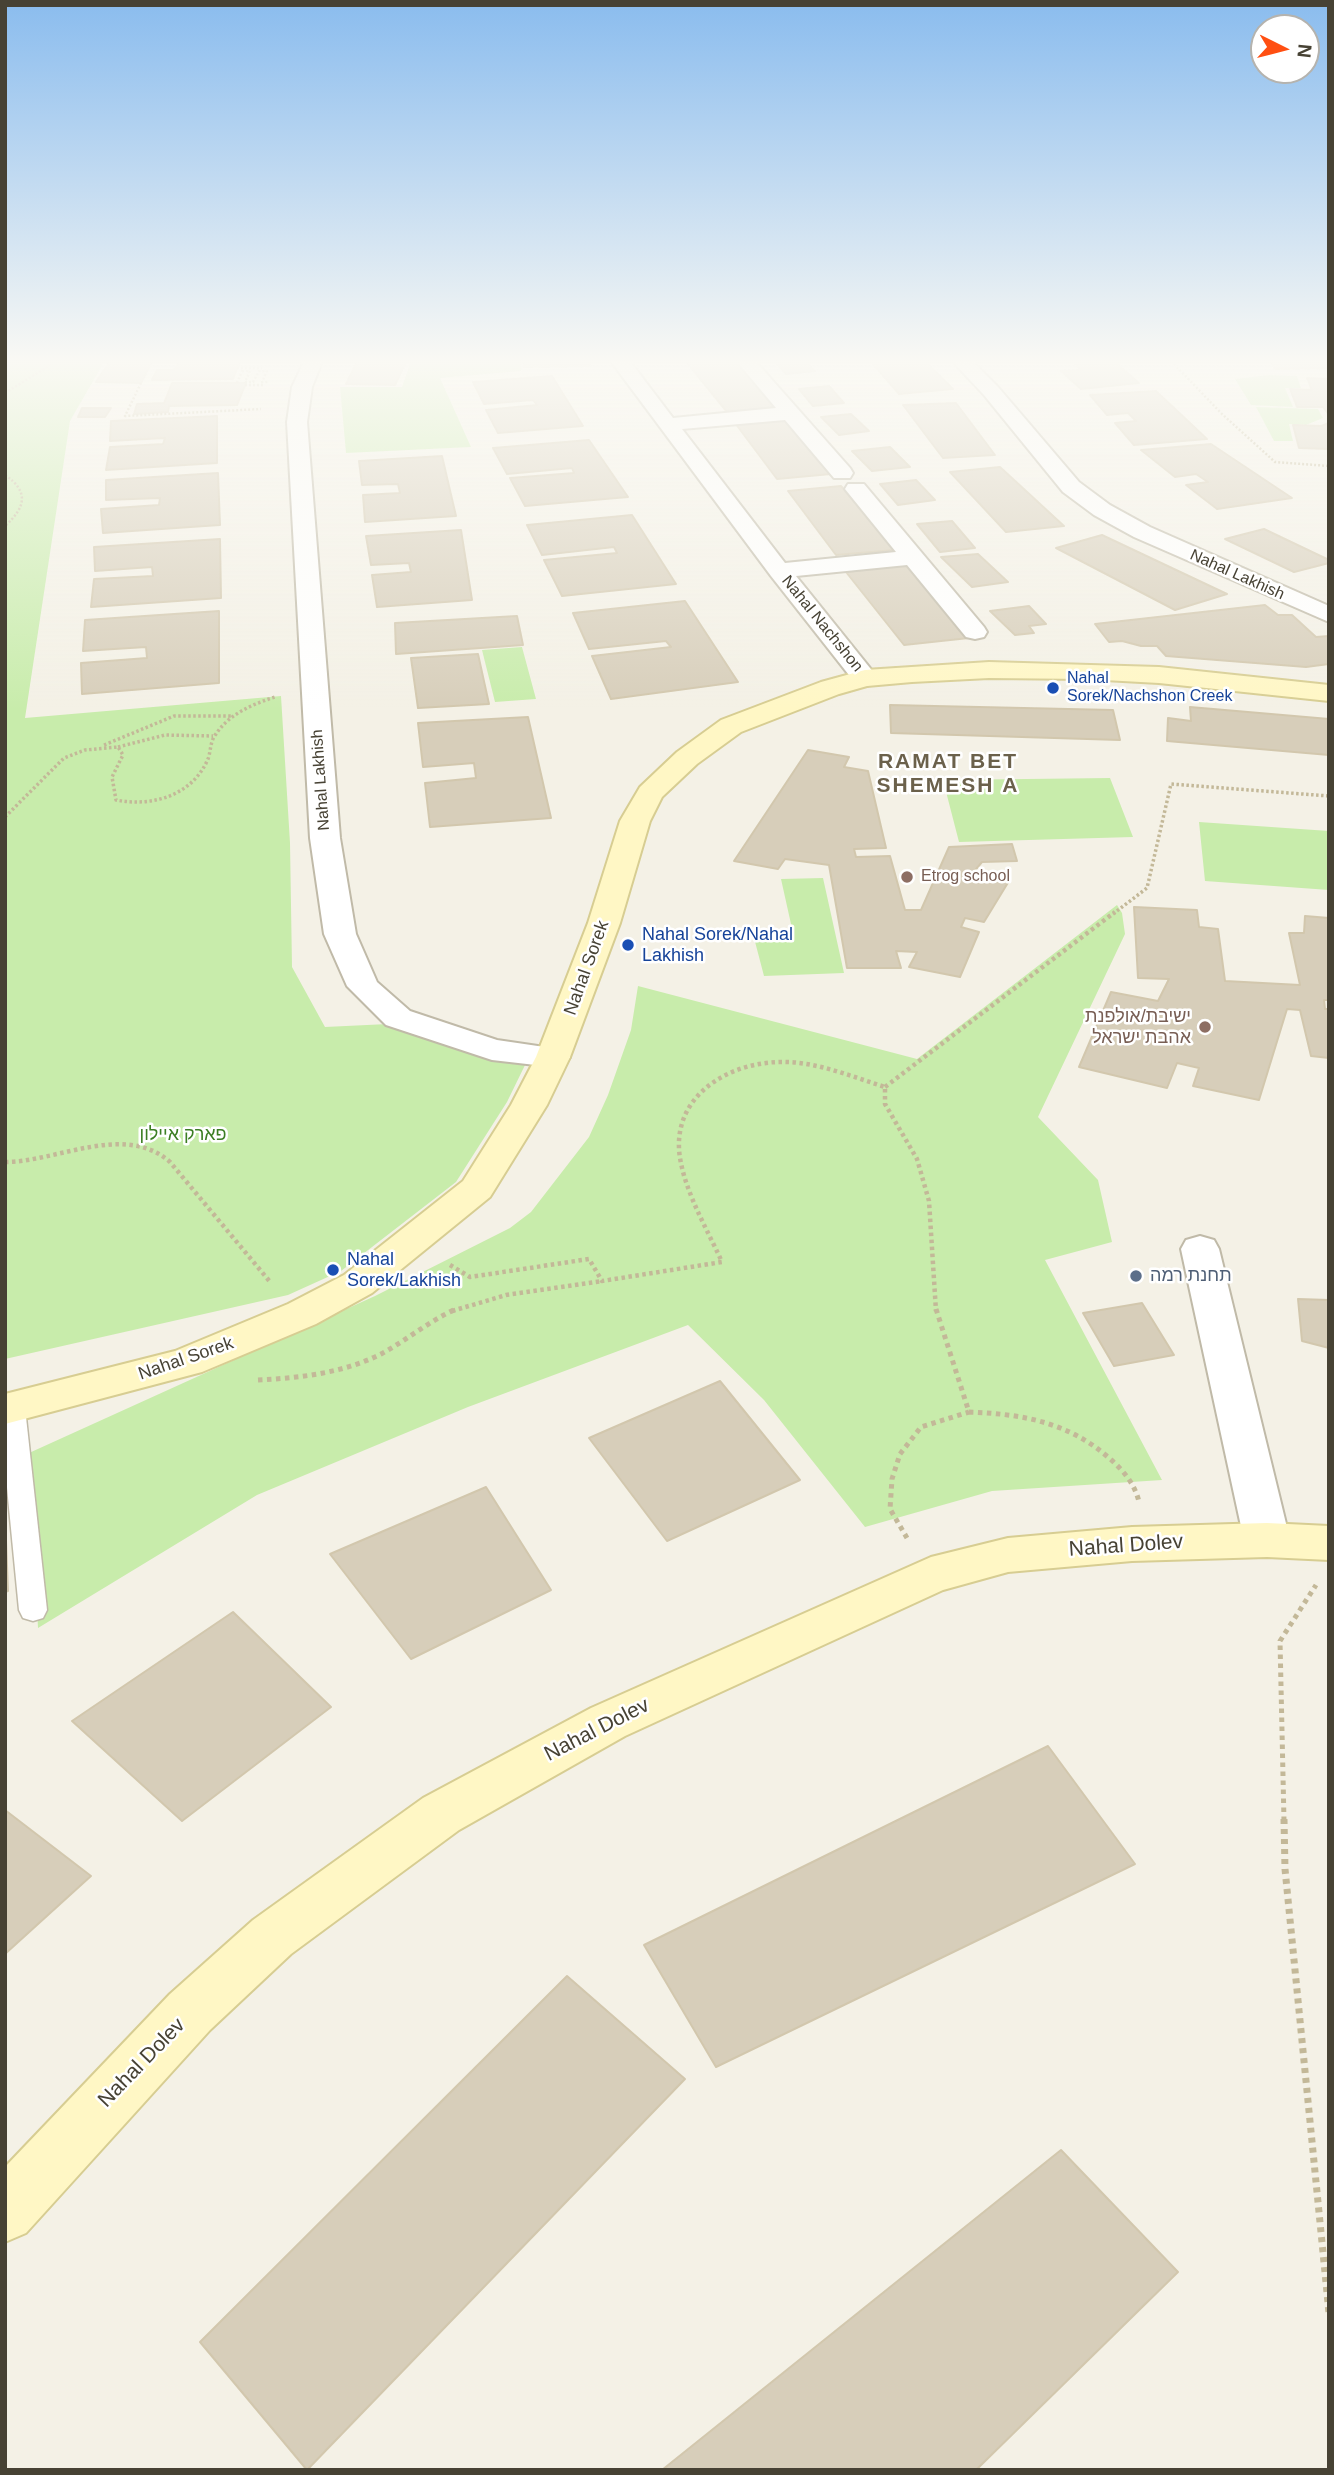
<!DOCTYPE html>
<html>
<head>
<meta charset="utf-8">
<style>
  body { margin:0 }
  #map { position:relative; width:1334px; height:2475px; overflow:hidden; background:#f4f1e6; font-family:Helvetica,sans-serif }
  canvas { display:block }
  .frame { position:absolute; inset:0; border:7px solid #474234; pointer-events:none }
  .north { position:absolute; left:1250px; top:14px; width:70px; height:70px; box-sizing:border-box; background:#fff; border:2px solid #b5b3ae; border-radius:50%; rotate:96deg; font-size:19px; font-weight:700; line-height:28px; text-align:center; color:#474234 }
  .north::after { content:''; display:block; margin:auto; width:24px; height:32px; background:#ff4f12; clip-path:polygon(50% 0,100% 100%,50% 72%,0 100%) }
</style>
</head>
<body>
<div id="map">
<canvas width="1334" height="2475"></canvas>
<div class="frame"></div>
<div class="north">N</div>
</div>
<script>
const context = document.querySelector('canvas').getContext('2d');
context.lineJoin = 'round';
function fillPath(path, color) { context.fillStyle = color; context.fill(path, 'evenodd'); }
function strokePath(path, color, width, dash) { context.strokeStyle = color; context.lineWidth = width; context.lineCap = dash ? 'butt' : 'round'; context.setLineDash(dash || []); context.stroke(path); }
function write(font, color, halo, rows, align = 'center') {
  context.font = font + ' Helvetica,"Noto Sans Hebrew",sans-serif'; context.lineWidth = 5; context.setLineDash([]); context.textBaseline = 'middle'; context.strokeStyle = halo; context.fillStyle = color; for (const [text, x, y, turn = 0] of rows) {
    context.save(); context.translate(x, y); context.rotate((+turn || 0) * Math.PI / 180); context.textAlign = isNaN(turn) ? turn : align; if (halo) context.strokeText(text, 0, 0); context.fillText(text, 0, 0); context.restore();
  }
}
fillPath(new Path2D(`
  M5,364H103L70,421L25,718L281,696L290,843L292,967L325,1027L388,1024L486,1058L526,1063L507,1102L456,1182L341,1271L288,1295L5,1359Z
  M410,364H522L521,371L440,378L471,447L346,453L340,387H402Z
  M1269,375L1297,376L1301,388H1285L1293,407L1251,405L1235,379Z
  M1256,407L1318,409L1323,418L1306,425L1289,424L1293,441H1274Z
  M522,647L536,699L495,702L482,650Z
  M1110,778L1133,837L959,842L943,780Z
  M1199,822L1329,831V890L1205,881Z
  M823,878L844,973L764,976L753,934L793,933L781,879Z
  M1117,905L1122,913L1125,934L1038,1117L1098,1180L1112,1242L1045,1260L1162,1480L992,1491L865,1527L764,1400L688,1325L468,1407L257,1495L38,1628L29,1453L375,1296L510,1228L531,1212L589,1137L608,1095L631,1030L638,986L917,1059Z`), '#c8ecab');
const building = new Path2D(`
  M108,364H151L141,383L96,382Z
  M178,364H239L233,379L152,380L157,370H174Z
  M356,364H405L395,385L346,384Z
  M524,364H589L591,366L524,367Z
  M688,364H741L776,407L727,412Z
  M777,364H808L815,371L786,374Z
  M873,364H928L953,389L899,394Z
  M1075,364H1117L1139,383L1081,389L1061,371L1082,370Z
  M1272,364H1329V368L1275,369Z
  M552,376L583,426L498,433L486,410L537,405L533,400L484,404L473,382Z
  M1307,378L1329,379V415L1323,407H1297L1290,389L1312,390Z
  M172,383H246L237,405L169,406L168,412L134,414L137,404L164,403Z
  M829,386L844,403L813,406L799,389Z
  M1156,391L1207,439L1134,445L1115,423L1136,421L1128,413L1107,415L1090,395Z
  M956,403L995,455L943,458L903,405Z
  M82,408H111L105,417H78Z
  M851,414L869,431L839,435L821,417Z
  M217,416V463L106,470L110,447L163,444L165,438L110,441L111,421Z
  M787,419L831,474L777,479L735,423Z
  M1329,423V449L1299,448L1293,425L1321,426Z
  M589,440L628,497L525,506L510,478L574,473L572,468L507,474L493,448Z
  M1211,444L1292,498L1217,509L1186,485L1208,482L1196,474L1175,477L1141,450Z
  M890,447L910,467L872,471L852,451Z
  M442,456L456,516L365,522L363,495L400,493L398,484L362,485L359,461Z
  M1000,467L1064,526L1006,532L950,472Z
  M218,473L220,525L103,533L101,509L159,505L160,498L106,500V480Z
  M916,480L935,500L898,505L880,484Z
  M841,486L895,550L836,555L788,491Z
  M632,515L676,584L562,596L544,560L617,553L614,547L542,555L527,525Z
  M952,521L975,548L940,552L917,524Z
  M1264,529L1329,560V563L1294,572L1225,539Z
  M461,530L472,600L377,607L372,575L411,572L409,563L371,565L366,536Z
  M1102,535L1227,594L1175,610L1056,548Z
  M220,539L221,598L91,607L94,579L153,576L152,567L95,571L94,547Z
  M978,554L1008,582L972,587L941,557Z
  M907,565L969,638L904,645L846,572Z
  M685,601L738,682L611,699L592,656L671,647L666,641L589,649L573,613Z
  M1265,605L1278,615H1292L1316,637L1329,636V664L1306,667L1166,656L1157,646H1141L1122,641L1109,642L1095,624Z
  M1029,606L1046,624L1029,626L1034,633L1015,635L990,611Z
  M219,611V683L82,694L81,663L147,658L146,647L83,651L85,620Z
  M517,616L523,645L396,654L395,623Z
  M478,654L489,704L418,708L411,658Z
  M890,705L1113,710L1120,740L891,733Z
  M1190,707L1329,719V755L1167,741L1168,718L1191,721Z
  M528,717L551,818L430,827L425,783L476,778L474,763L423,767L418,723Z
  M808,750L849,757L844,767L868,771L886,848L854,849L856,857L890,856L905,910H921L949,847L1012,844L1017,861L982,862L972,874L1009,881L984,922L965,918L961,927L979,932L960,977L909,967L917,952L896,951L901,968H847L829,865L785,859L778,869L734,861Z
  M1134,907L1197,910L1199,927L1218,929L1225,981L1300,985L1289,933H1304L1305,916L1329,918V1000H1324L1325,1009H1329V1058L1311,1056L1300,1010L1287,1009L1259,1100L1193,1086L1199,1068L1177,1063L1167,1088L1079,1067L1111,992L1158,1001L1169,979L1138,978Z
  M1298,1299L1329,1300V1348L1302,1341Z
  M1142,1303L1174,1355L1114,1366L1083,1313Z
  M720,1381L800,1480L667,1541L589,1438Z
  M486,1487L551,1590L411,1659L330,1554Z
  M5,1515L8,1591L5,1592Z
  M233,1612L331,1707L182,1821L72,1721Z
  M1048,1746L1135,1864L716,2067L644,1945Z
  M5,1810L91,1876L5,1954Z
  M567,1976L685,2079L307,2470L200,2342Z
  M1061,2150L1178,2272L976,2470H662Z`);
fillPath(building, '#d7ceba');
strokePath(building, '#d2c7ad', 2);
const lane = new Path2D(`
  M12,1399L21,1402L25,1408L47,1610L43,1618L33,1621L23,1618L19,1610L5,1467V1401Z`);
const street = new Path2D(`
  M303,364H321L312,387L307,422L340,838L356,934L377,982L410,1011L497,1040L565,1050L570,1057L565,1064L553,1067L492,1060L386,1025L347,986L324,934L310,838L287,422L292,387Z
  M613,364H632L673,418L776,408L739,364H758L850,468L853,473L850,478H834L785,420L682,429L785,563L896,552L845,489L848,484H864L984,627L987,632L984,637L975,639L966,637L907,565L796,576L878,678L874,684L865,686L856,684L771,576Z
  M955,364H975L998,387L1079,482L1110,505L1150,527L1329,606V622L1134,537L1094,515L1063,492L984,395Z
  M1200,1236L1214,1240L1219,1249L1290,1540L1283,1552L1267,1557L1251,1552L1244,1540L1181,1249L1186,1240Z`);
const secondary = new Path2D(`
  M989,662L1159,667L1329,685V701L1159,683L1086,679L989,678L912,682L867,686L839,694L741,732L697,764L662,797L650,821L620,923L570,1057L547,1105L490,1197L372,1293L316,1324L202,1372L5,1424V1394L175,1351L288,1304L344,1275L463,1181L511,1105L536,1057L588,923L620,821L640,787L677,752L721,720L821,682L865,670Z
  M1267,1523L1329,1526V1560L1267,1557L1132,1561L1008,1572L943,1590L625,1736L459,1830L291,1954L210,2030L26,2233L5,2242V2167L170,1994L253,1920L423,1798L591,1708L931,1557L1008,1538L1132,1527Z`);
strokePath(lane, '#c0baa8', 3);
strokePath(street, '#c0baa8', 4);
strokePath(secondary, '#d7cd92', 4);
strokePath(new Path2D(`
  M1174,364L1222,414L1275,462L1329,466
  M237,368H262
  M242,371H250L245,382H253L259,371H267L262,382H268
  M141,383L125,416L261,409
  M237,383L243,369
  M245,385H265
  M5,393L52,364
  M5,475C30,492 25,508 5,526`), '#c3b898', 2.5, [2, 2]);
strokePath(new Path2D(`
  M104,745L174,716H232
  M118,747L165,735L213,736
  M5,817L64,758L85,750L118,747L123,755L112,777L116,800C152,807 192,796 208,759C211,751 210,741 216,734C229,714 253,704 275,697
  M1113,914L1147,888L1171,784L1329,796`), '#c3b898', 3.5, [2.5, 2.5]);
strokePath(new Path2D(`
  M885,1087L1115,912
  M5,1162C57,1162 125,1122 170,1162L271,1283
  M450,1265L470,1277L589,1259L602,1281L722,1262C707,1229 686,1194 680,1158C670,1095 731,1060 787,1062C820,1063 853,1077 885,1087V1104L917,1159L929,1201L936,1311
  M452,1311L506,1295L602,1281`), '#c3b898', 4.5, [3.5, 3.5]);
strokePath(new Path2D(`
  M936,1309L969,1412C1022,1414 1068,1422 1109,1458C1123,1470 1135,1484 1139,1502
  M258,1380C300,1378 343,1373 381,1354C407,1340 429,1321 456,1309
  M907,1538L890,1509L892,1479L900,1454L921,1427L969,1412
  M1284,1821L1280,1641L1316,1585`), '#c3b898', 5, [4.5, 4.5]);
strokePath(new Path2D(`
  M1284,1819L1285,1869L1329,2313`), '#c3b898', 7, [5, 5]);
fillPath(lane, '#fff');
fillPath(street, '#fff');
fillPath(secondary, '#fff7c5');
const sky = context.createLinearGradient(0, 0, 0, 710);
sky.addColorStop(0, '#8abcee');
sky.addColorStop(0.51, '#faf9f4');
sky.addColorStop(1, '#faf9f400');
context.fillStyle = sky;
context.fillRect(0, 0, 1334, 710);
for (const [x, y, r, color] of [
  [1053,688,7,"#1a4fb4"],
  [907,877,7,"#8d6e63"],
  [628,945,7,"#1a4fb4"],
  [1205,1027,7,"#8d6e63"],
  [333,1270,7,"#1a4fb4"],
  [1136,1276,7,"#5c6f8a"]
]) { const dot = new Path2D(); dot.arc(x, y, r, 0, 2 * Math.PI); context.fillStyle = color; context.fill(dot); strokePath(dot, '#fff', 2.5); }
write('16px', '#474234', '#fff', [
  ["Nahal Lakhish",1237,575,24],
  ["Nahal Nachshon",822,624,51],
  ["Nahal Lakhish",321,780,-94]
]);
write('16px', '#164399', '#fff', [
  ["Nahal",1067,679],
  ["Sorek/Nachshon Creek",1067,697]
], 'left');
write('16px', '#785e54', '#fff', [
  ["Etrog school",921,877]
], 'left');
write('18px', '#164399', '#fff', [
  ["Nahal Sorek/Nahal",642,935],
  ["Lakhish",642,956],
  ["Nahal",347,1260],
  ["Sorek/Lakhish",347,1281]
], 'left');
write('18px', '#474234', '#fff', [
  ["Nahal Sorek",587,968,-70],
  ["Nahal Sorek",186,1359,-19]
]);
write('18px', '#785e54', '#fff', [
  ["ישיבת/אולפנת",1191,1017],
  ["אהבת ישראל",1191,1038]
], 'right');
write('18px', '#3c7e23', '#fff', [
  ["פארק איילון",183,1135]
]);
write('18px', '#4e5e75', '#fff', [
  ["תחנת רמה",1150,1276]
], 'left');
context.letterSpacing = '2px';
write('bold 21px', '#6b614b', '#fff', [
  ["RAMAT BET",948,762],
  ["SHEMESH A",948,786]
]);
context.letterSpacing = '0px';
write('21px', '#474234', '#fff', [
  ["Nahal Dolev",1126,1546,-4],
  ["Nahal Dolev",597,1730,-27],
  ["Nahal Dolev",142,2063,-46]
]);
</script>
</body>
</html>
